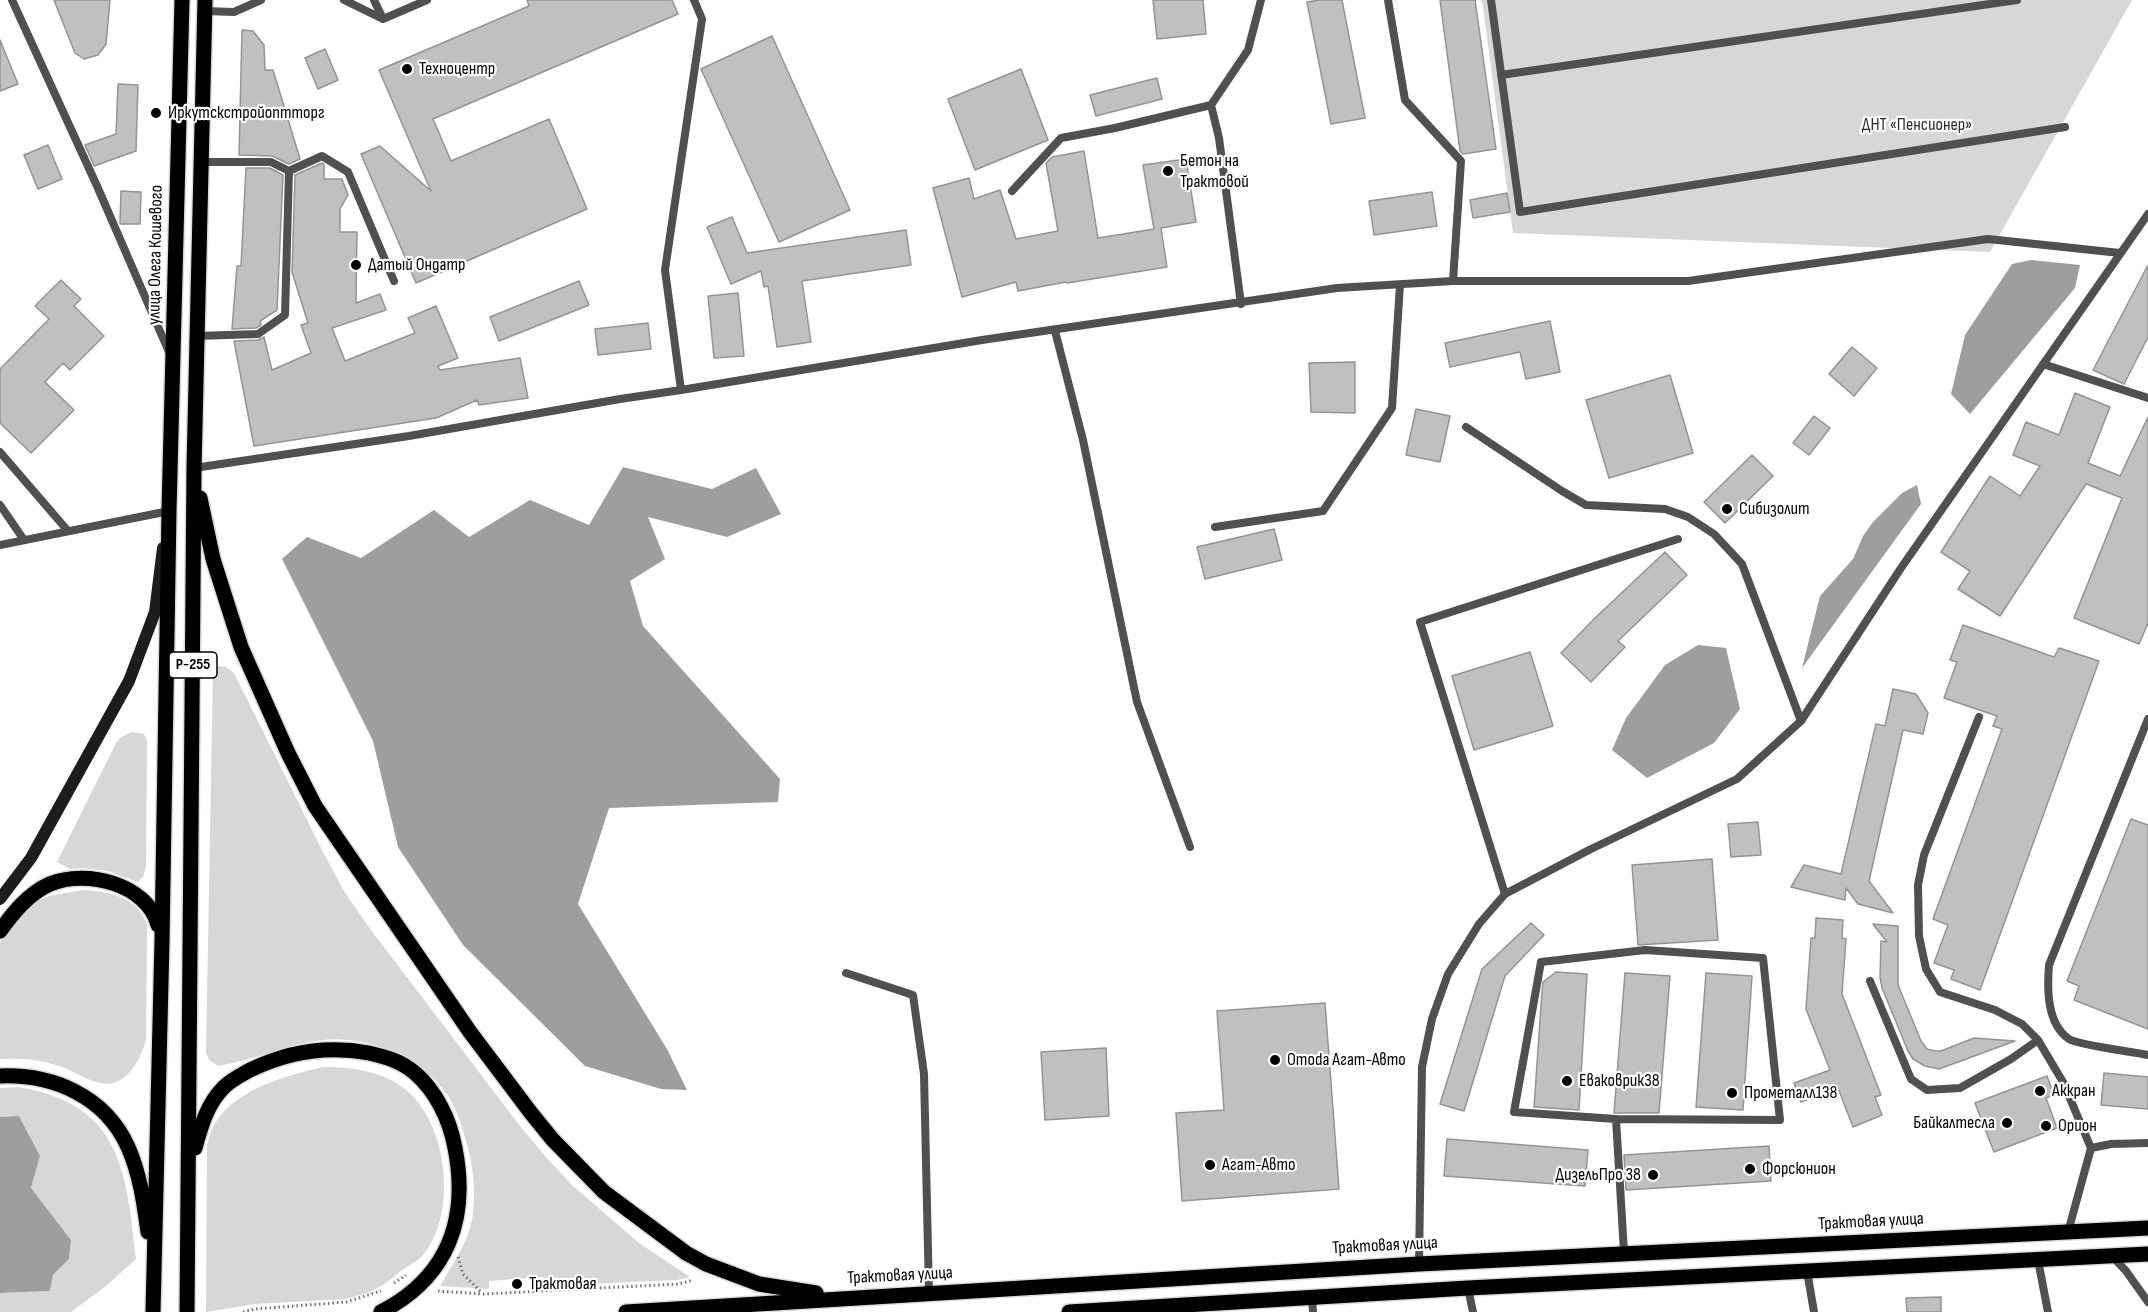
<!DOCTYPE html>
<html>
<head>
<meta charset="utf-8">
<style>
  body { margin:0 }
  canvas { display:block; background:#fff }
</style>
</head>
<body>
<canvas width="2148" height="1312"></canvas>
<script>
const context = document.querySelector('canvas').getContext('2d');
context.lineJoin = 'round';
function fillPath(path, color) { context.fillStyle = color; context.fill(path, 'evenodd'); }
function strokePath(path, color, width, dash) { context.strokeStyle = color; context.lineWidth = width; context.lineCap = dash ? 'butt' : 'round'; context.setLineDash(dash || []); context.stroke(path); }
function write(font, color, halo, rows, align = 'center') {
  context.font = font + ' "Sofia Sans Condensed",sans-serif'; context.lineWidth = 4.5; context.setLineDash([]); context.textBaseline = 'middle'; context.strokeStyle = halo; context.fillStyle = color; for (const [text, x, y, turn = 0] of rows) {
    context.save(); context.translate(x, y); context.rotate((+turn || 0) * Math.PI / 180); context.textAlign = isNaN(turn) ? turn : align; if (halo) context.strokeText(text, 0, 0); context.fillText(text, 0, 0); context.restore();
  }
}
fillPath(new Path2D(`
  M1482,0H2132L1990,252L1513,233Z
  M219,666L226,667L234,673L324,854L344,891L368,926L520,1126L546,1157L573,1186L639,1243L690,1277L677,1280L544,1286L543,1277L489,1281V1289L440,1286C452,1265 467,1244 472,1220C476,1197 474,1171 468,1148C462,1127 457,1106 443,1089C421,1061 383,1043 348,1040C303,1035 262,1059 218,1066L209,1060L206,1053L213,668Z
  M132,732L144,734L147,741L146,867L143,877L138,882L108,871L83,868L70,869L57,862L116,743L121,737Z
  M83,890C109,891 138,897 147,925L146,1039C141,1060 125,1089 100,1083C85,1080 71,1069 56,1065C38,1059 19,1058 0,1059V943L20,914L32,904L49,896Z
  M323,1067C352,1067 383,1071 406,1090C447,1123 457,1209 426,1251C420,1260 414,1262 405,1268C399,1272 393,1278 387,1282C374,1291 360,1296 345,1299L255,1304L206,1312L207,1149C212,1095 280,1077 323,1067Z
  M18,1087C122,1104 126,1171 136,1259L106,1286L71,1312H0V1293L50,1291L53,1275L69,1259L71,1240L31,1188L40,1156L19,1116L0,1117V1088Z`), '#d7d7d7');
fillPath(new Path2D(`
  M2031,260L2080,265L2075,288L1970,414L1951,394L1965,335L2012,264Z
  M623,467L712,489L756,468L781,514L727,537L648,517L665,559L630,581L643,626L780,779L778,802L609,808L578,904L667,1049L687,1090L661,1089L585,1066L463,945L398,847L373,741L282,559L307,537L361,558L434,510L469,537L530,500L589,525Z
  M1917,485L1921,504L1802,668L1820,596L1853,559L1863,536L1873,522L1902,493Z
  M1698,645L1726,648L1740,709L1714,743L1647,778L1612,750L1626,718L1665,665Z
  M19,1116L40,1156L31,1188L71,1240L69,1259L53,1275L50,1291L0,1293V1117Z`), '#9e9e9e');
const building = new Path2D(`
  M54,0H110L106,44L98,55L84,59L75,53Z
  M527,0H672L678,14L433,119L451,161L549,119L587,209L416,283L361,154L380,146L431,191L379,70L529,6Z
  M1153,0H1203L1206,34L1157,39Z
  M1319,0H1342L1365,118L1331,124L1307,2Z
  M1440,0H1475L1496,149L1463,154L1460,151Z
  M242,30L253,31L264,45L265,70H273L300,159L289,164L272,156L239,155Z
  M772,36L850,210L779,242L701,69Z
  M0,40L18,84L0,91Z
  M325,49L338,80L318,89L305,58Z
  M1021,69L1048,140L975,170L948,99Z
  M1157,78L1162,99L1096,116L1090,95Z
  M118,84L138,85L136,151L94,166L85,145L116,134Z
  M48,145L62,179L38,189L24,155Z
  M1084,151L1098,238L1154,229L1143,165L1186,159L1196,222L1161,228L1167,267L1067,283L1066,282L1018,291L1016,282L962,297L933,188L969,178L974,199L1000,190L1016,239L1058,231L1046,163L1052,157Z
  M322,163L324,164V179H342L348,195L340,209V232H357L356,303L380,294L386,310L332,328L345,361L415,333L408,318L436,306L458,358L438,366L440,370L520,358L528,398L479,405L477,400L436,418L254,446L234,341L258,340L264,337L272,370L311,353L301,325L308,323L292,272L295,175Z
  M246,168H270L283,175L277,310L260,321L261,325L256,328L232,329L237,266H241Z
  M121,191L141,192L140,224H120Z
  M1432,192L1437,226L1374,235L1369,201Z
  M1507,193L1510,212L1473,218L1470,200Z
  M732,217L747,253L906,230L911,265L802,281L811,342L777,347L768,286L764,287L761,271L731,284L707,227Z
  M2148,265V337L2124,384L2093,370Z
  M61,280L81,299L74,306L104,336L70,370L63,363L45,382L74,410L31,453L0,423V369L49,319L35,306Z
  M579,281L589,305L499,341L490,317Z
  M738,293L744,356L714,358L708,296Z
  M1550,321L1560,372L1526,379L1520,352L1450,367L1445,343Z
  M648,323L651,349L598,355L595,329Z
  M1852,347L1877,368L1854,396L1829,374Z
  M1355,362V413L1311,412L1309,363Z
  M1670,375L1693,453L1609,478L1586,400Z
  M2075,393L2110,407L2088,463L2120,476L2148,417V623L2139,644L2074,618L2122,498L2086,484L2000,616L1958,589L1970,571L1941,552L1990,476L2020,496L2040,466L2013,455L2026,422L2059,435Z
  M1416,409L1450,416L1440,462L1406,455Z
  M1814,416L1830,428L1809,455L1793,443Z
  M1752,455L1773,476L1725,523L1704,502Z
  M1274,529L1282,560L1205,579L1197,547Z
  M1665,552L1687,575L1618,641L1625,647L1591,682L1561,653L1595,618Z
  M1963,625L2054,657L2059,648L2099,661L1980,990L1951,979L1954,970L1934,963L1948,925L1933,919L2002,729L1993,726L1997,716L1944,698L1957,662L1950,660Z
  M1530,652L1553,726L1474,750L1452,676Z
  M1893,689L1916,694L1928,713L1923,734L1903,730L1869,881L1893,913L1858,904L1846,888L1845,900L1791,887L1804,865L1841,874L1876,724L1885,726Z
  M2131,819L2148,825V1029L2074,1000L2079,986L2067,981Z
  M1758,822L1761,855L1731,857L1728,824Z
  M1712,859L1718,940L1638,945L1632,865Z
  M1816,918L1843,920L1842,938L1846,939L1842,994L1881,1095L1875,1097L1882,1115L1853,1127L1838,1088L1801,1102L1794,1083L1830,1070L1806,1009L1811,938H1815Z
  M1531,923L1544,935L1505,976L1464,1111L1440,1104L1482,969Z
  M1873,924L1898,926V985L1921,1041L1927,1049L1935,1051H1941L1974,1038L2015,1041L1939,1069L1925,1066L1913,1059L1908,1051L1882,988L1880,977L1881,941L1887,942Z
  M1556,972L1587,974L1579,1110L1534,1107L1542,992L1543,982Z
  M1625,973L1670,976L1659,1113H1614Z
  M1706,973L1752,976L1743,1110L1696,1107Z
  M1325,1003L1339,1189L1182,1201L1176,1113L1224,1110L1217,1011Z
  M1106,1048L1109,1116L1045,1120L1041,1052Z
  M2104,1073L2148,1077V1109L2101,1105Z
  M2047,1076L2054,1095L2046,1098L2057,1128L1994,1152L1975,1103Z
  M1447,1139L1588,1150L1585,1186L1444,1176Z
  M1769,1146L1771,1181L1626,1190L1624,1155Z
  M1941,1297V1312H1907L1906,1298Z`);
fillPath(building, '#c0c0c0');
strokePath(building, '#949494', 1.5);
const primary = new Path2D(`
  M200,498L213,559L241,647L288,753L315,806L470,1032L531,1113L553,1140L604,1192L686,1253L706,1264L759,1284L816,1293
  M0,931C13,913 29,893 50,884C87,869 147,884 158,925
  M0,1076C53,1074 105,1096 128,1147C140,1174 144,1203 148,1232
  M195,1148C201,1126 207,1104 224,1087C231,1080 241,1075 250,1070C289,1051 327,1045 369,1053C386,1057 401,1061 415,1073C436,1091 450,1120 455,1148C469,1219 448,1277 381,1312
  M153,1312L162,941L169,511L182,0
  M187,1312L194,468L205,0
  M626,1312L1419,1264L2148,1228
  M1069,1312L1468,1288L2148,1254`);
strokePath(primary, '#dbdbdb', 18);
strokePath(new Path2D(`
  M458,1257L463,1274L482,1293
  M394,1283L406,1275
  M438,1291L484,1294L679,1284L693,1280
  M243,1312L255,1309L346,1302L381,1291`), '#727272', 3, [1.5, 3]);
strokePath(new Path2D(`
  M12,0L97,186L169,352
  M344,0L383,19L427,0
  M374,0L383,19
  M1388,0L1405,100L1461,161L1453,281
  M1491,0L1520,212L2065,127
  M205,11L234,12L261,0
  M1501,75L2017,0
  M1211,105L1248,50L1261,0
  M289,171L322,156L348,172L394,281
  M1012,191L1061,138L1115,128L1211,105L1219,138L1241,304
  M1055,331L1083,440L1137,702L1190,847
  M197,336L258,334L285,315L289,171L271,162H201
  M2043,364L2148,398
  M681,390L665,270L702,19L694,0
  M1466,427L1562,491L1586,505L1665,509L1688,517L1714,534L1742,564L1801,721
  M0,452L68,531
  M194,468L409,436L620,399L681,390L982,340L1337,288L1453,281H1688L1988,239L2120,253
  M0,505L24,540
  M1215,527L1323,511L1392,408L1400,285
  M0,545L169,511
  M1979,717L1924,855L1918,885L1919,936L1926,969L1940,992L1995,1010L2022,1024L2038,1040L2063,1082L2091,1148L2068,1232
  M2148,719L2049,965C2047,990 2047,1024 2069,1039C2077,1045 2135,1052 2148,1055
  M1505,894L1420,622L1678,539
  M846,973L913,995L924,1074L929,1294
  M1870,981L1911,1079L1927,1090L1960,1088L2011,1059L2038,1040
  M1616,1119L1780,1120L1763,958L1645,950L1541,962L1514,1112L1616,1119L1624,1252
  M2091,1148L2111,1144L2148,1143
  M2112,1256L2126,1271L2148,1302
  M2038,1260L2048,1312
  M1419,1264L1422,1067L1432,1019L1448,974L1479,924L1505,894L1589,850L1737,779L1801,721L1901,568L2148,214
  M1807,1271L1814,1312
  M1468,1288L1473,1312
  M1312,1298L1313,1312`), '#505050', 8);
strokePath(new Path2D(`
  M0,899L31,858L129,681L155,612L163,548`), '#1d1d1d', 12);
strokePath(primary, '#000', 15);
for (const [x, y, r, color] of [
  [407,69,6,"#000"],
  [156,113,6,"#000"],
  [1168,171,6,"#000"],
  [356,265,6,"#000"],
  [1727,509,6,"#000"],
  [1275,1060,6,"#000"],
  [1567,1081,6,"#000"],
  [2040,1091,6,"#000"],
  [1732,1093,6,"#000"],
  [2007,1123,6,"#000"],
  [2046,1126,6,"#000"],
  [1210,1165,6,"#000"],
  [1750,1169,6,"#000"],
  [1653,1175,6,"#000"],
  [517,1284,6,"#000"]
]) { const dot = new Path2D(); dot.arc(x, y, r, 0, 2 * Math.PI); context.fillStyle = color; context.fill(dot); strokePath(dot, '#fff', 2); }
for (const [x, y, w] of [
  [193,665,48]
]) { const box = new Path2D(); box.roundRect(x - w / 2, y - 13, w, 26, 4.5); context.fillStyle = '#fff'; context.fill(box); strokePath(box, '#000', 1.5); }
write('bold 16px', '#000', null, [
  ["Р-255",193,665]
]);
write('18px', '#000', '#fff', [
  ["Техноцентр",419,69],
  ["Иркутскстройоптторг",168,113],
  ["Бетон на",1180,161],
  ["Трактовой",1180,182],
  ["Датый Ондатр",368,265],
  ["Сибизолит",1739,509],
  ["Omoda Агат-Авто",1287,1060],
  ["Еваковрик38",1579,1081],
  ["Аккран",2052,1091],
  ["Прометалл138",1744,1093],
  ["Байкалтесла",1995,1123,"right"],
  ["Орион",2058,1126],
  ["Агат-Авто",1222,1165],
  ["Форсюнион",1762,1169],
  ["ДизельПро 38",1641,1175,"right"],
  ["Трактовая",529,1284]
], 'left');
write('18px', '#2e2e2e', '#fff', [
  ["ДНТ «Пенсионер»",1917,125]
]);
write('18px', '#000', '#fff', [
  ["улица Олега Кошевого",156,255,-89],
  ["Трактовая улица",1871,1222,-3],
  ["Трактовая улица",1385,1246,-3],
  ["Трактовая улица",900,1276,-3]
]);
</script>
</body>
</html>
